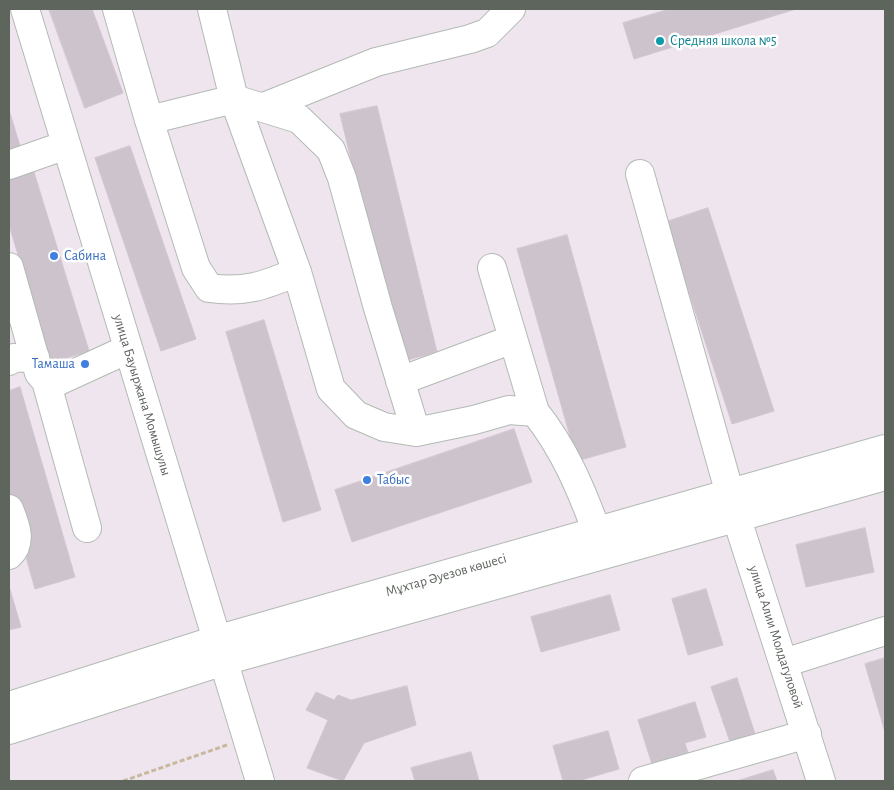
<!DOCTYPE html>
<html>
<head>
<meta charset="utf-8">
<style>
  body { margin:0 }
  #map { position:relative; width:894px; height:790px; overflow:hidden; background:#efe5ee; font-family:"Alegreya Sans",sans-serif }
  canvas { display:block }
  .frame { position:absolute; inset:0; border:10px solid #5e655d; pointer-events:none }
</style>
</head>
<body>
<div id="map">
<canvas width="894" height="790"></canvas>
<div class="frame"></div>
</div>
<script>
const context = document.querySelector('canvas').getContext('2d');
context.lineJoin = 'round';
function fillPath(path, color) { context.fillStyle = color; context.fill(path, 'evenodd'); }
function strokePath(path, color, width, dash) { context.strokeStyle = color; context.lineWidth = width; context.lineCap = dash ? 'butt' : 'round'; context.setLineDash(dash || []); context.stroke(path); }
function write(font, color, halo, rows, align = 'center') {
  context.font = font + ' "Alegreya Sans",sans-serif'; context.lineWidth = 5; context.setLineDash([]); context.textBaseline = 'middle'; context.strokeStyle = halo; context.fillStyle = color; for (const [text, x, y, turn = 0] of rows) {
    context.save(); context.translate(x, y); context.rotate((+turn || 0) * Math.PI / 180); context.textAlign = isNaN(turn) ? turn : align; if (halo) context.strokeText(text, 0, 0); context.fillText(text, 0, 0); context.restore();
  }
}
const building = new Path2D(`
  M49,9H92L123,93L85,108Z
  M670,9H796L634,59L623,23Z
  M377,106L437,352L400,362L340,114Z
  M9,110L21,149L9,153Z
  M130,146L196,339L161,351L95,158Z
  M33,169L89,351L51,363L9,225V176Z
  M708,208L774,411L732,424L666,222Z
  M567,235L626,447L577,461L517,249Z
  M264,320L321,510L283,522L226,332Z
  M20,387L75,577L35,589L9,497V391Z
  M514,429L532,482L352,542L335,490Z
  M865,528L874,572L806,587L796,545Z
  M9,586L21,627L9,630Z
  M706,589L723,645L688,655L672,599Z
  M610,595L620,630L541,652L531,617Z
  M885,658V732L865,664Z
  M737,678L755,734L730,742L711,687Z
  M407,686L416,725L364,743L343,781L307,768L328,720L306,710L316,692L334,700L338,695L351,700Z
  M695,702L706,737L685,743L692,766L656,777L638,720Z
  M608,731L619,769L578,781H563L553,746Z
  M471,752L479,781H415L411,768Z
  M773,770L777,781H737Z`);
fillPath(building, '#cdc3cc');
strokePath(building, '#d3c4d3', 1);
const minor = new Path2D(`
  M25,9L260,781
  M117,9L149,120L196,268L209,288C245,293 263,286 297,272
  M212,9L234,99L297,272L331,389L356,415L384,427L416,432L474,420L509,410L535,412C564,448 581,489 597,532
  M264,107L376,62L470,39L487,33L511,9
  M149,120L234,99L299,119L331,150L342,178L378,308L416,432
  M9,165L66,145
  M640,174L737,519L821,781
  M9,267L39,373L46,381L56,382L128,349
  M492,268L535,412
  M9,361L14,358L35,357
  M46,381L87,528
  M400,381L513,339
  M9,509C15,524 23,542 9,555
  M784,663L885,631
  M9,706L216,640L885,449
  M9,730L224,661L885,476
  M643,781L807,734`);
strokePath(minor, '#b3bab3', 30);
strokePath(new Path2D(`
  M123,781L227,745`), '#c8b99d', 3, [5, 2.5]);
strokePath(minor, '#fff', 28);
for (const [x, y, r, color] of [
  [660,41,5,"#0f9aa8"],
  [54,256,5,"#3f7fe0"],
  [85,364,5,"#3f7fe0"],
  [367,480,5,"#3f7fe0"]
]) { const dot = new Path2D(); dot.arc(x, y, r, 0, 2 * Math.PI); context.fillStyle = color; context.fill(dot); strokePath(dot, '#fff', 2); }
write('14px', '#0d838f', '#fff', [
  ["Средняя школа №5",670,41]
], 'left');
write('14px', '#366cbe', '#fff', [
  ["Сабина",64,256],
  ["Тамаша",75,364,"right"],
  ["Табыс",377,480]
], 'left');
write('14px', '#5e655d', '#fff', [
  ["улица Бауыржана Момышулы",142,395,73],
  ["Мұхтар Әуезов көшесі",446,575,-16],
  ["улица Алии Молдагуловой",776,637,72]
]);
</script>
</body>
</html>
